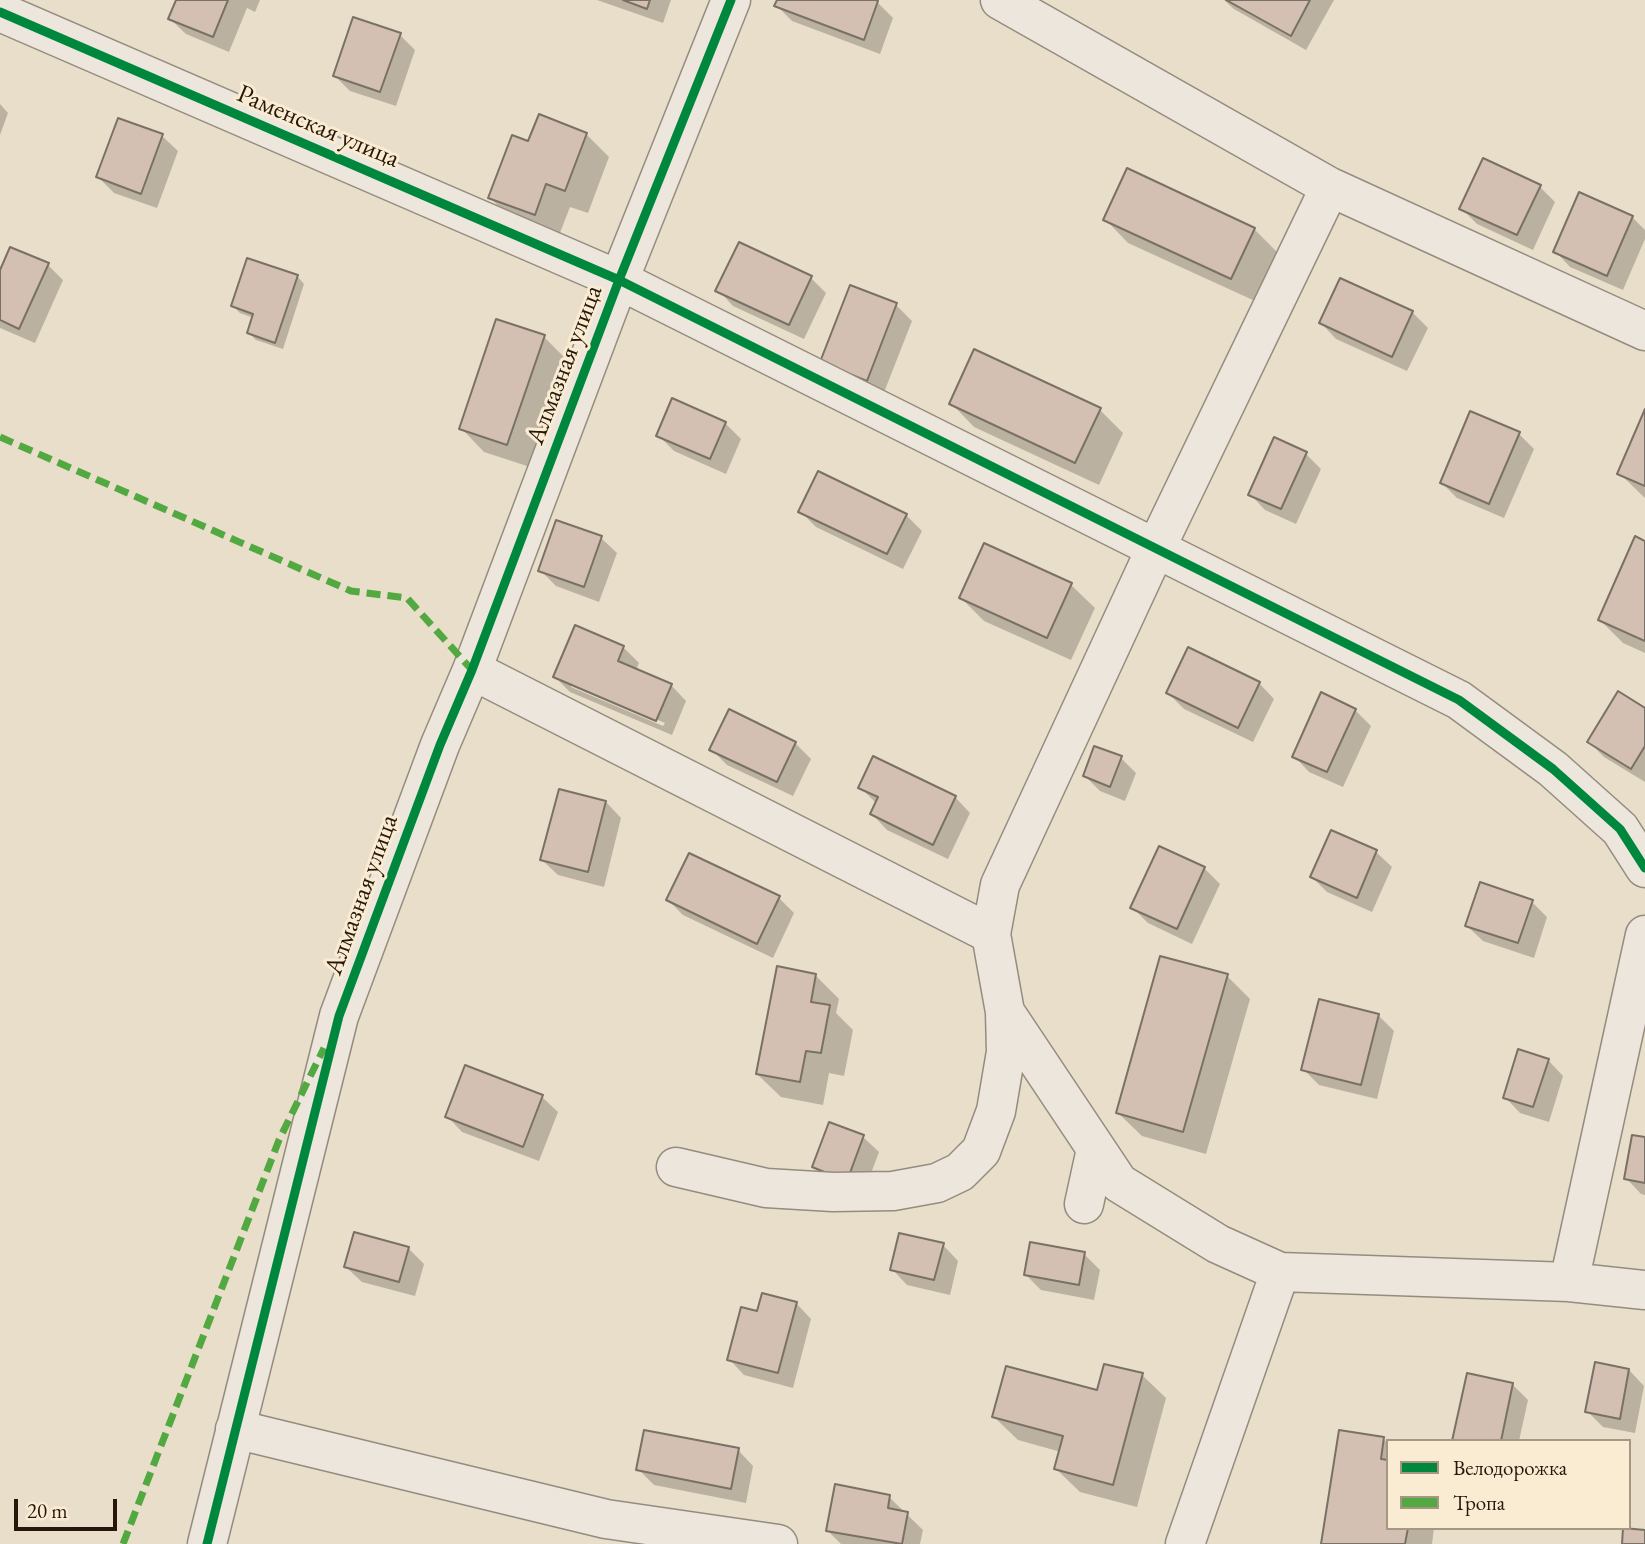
<!DOCTYPE html>
<html>
<head>
<meta charset="utf-8">
<style>
  body { margin:0 }
  #map { position:relative; width:1645px; height:1544px; overflow:hidden; background:#e9dec9; font-family:"EB Garamond",serif }
  canvas { display:block }
  .legend { position:absolute; left:1386px; top:1439px; width:245px; height:91px; box-sizing:border-box; background:#f9ecd3; border:2px solid #a59783; margin:0; padding:9px 12px; list-style:none; font-size:21px; color:#27170a }
  .legend li { display:flex; align-items:center; gap:14px; height:35px }
  .legend b { width:35px; border:2px solid #a59783 }
  .scale { position:absolute; left:14px; top:1499px; width:103px; height:32px; box-sizing:border-box; border:4px solid #27170a; border-top:0; padding-left:9px; font-size:21px; line-height:24px; white-space:nowrap; color:#27170a; -webkit-text-stroke:5px #f9ecd3; paint-order:stroke }
</style>
</head>
<body>
<div id="map">
<canvas width="1645" height="1544"></canvas>
<ul class="legend">
<li><b style="height:9px;background:#00873e"></b>Велодорожка</li>
<li><b style="height:9px;background:#53a941"></b>Тропа</li>
</ul>
<div class="scale">20 m</div>
</div>
<script>
const context = document.querySelector('canvas').getContext('2d');
context.lineJoin = 'round';
function fillPath(path, color) { context.fillStyle = color; context.fill(path, 'evenodd'); }
function strokePath(path, color, width, dash) { context.strokeStyle = color; context.lineWidth = width; context.lineCap = dash ? 'butt' : 'round'; context.setLineDash(dash || []); context.stroke(path); }
function write(font, color, halo, rows, align = 'center') {
  context.font = font + ' "EB Garamond",serif'; context.lineWidth = 6; context.setLineDash([]); context.textBaseline = 'middle'; context.strokeStyle = halo; context.fillStyle = color; for (const [text, x, y, turn = 0] of rows) {
    context.save(); context.translate(x, y); context.rotate((+turn || 0) * Math.PI / 180); context.textAlign = isNaN(turn) ? turn : align; if (halo) context.strokeText(text, 0, 0); context.fillText(text, 0, 0); context.restore();
  }
}
fillPath(new Path2D(`
  M178,0H260L255,12L247,8L229,52L186,34L170,19Z
  M597,0H671L663,23Z
  M778,0H871L877,2L893,18L880,54L792,21L776,5Z
  M1224,0H1334L1306,50L1234,9Z
  M400,35L415,50L396,106L350,91L335,76Z
  M0,104L8,113L0,135Z
  M586,134L609,157L588,213L570,207L558,238L514,221L490,198L530,143Z
  M162,136L178,151L157,208L114,193L98,177Z
  M1540,187L1555,202L1533,250L1477,224L1461,208Z
  M1632,217L1645,230V239L1623,290L1570,267L1555,251Z
  M1105,219L1254,229L1278,253L1255,301L1128,243Z
  M48,265L63,280L35,343L0,328V274Z
  M297,276L304,284L283,349L256,340L249,333L254,318L240,313L233,306Z
  M811,278L826,293L804,339L733,306L718,290Z
  M896,305L912,321L883,395L837,377Z
  M1412,312L1428,328L1407,371L1336,339L1321,323Z
  M544,337L567,360L530,467L484,452L461,428Z
  M951,403L1100,410L1123,433L1099,485L974,427Z
  M1645,413V498L1619,473Z
  M725,423L741,439L726,474L674,451L658,435Z
  M1518,433L1534,449L1504,518L1457,498L1442,483Z
  M1306,454L1321,469L1296,524L1265,510L1250,494Z
  M800,511L906,515L922,531L903,569L816,527Z
  M601,538L617,553L599,602L556,586L540,570Z
  M1645,542V653L1623,643L1600,620Z
  M1071,585L1095,608L1071,660L984,621L961,598Z
  M623,647L639,663L636,670L671,685L686,701L672,735L570,692L555,677ZM571,683L665,723L663,726L571,687Z
  M1259,683L1274,699L1253,742L1184,709L1168,693Z
  M1355,710L1371,726L1343,787L1309,772L1294,756Z
  M1645,710V782L1604,757L1589,742Z
  M795,743L811,759L793,796L727,765L711,749Z
  M1121,758L1136,773L1125,801L1100,791L1085,776Z
  M860,787L955,797L970,813L948,859L887,830L872,814L877,804Z
  M606,802L621,818L604,887L558,875L542,860Z
  M1160,848L1204,868L1220,884L1192,944L1148,923L1133,908Z
  M1376,852L1392,867L1372,912L1327,892L1312,877Z
  M779,898L794,913L773,958L683,915L668,900Z
  M1532,902L1547,917L1534,958L1483,941L1467,926Z
  M815,975L839,999L836,1013L853,1030L844,1076L829,1073L823,1105L781,1097L757,1074Z
  M1227,976L1250,999L1206,1154L1142,1136L1118,1113Z
  M1378,1015L1394,1031L1377,1099L1319,1085L1303,1069Z
  M1548,1060L1563,1076L1549,1122L1520,1113L1505,1097Z
  M466,1068L542,1097L558,1112L539,1161L462,1132L447,1116Z
  M863,1137L879,1152L863,1195L830,1183L814,1167Z
  M1645,1139V1195L1641,1194L1626,1178Z
  M943,1245L958,1261L950,1295L907,1285L892,1269Z
  M408,1248L424,1264L415,1296L362,1282L346,1267Z
  M1084,1254L1100,1270L1094,1300L1041,1290L1026,1275Z
  M796,1303L811,1319L793,1388L744,1375L729,1359L759,1314Z
  M1629,1370L1644,1386L1635,1433L1603,1427L1587,1411Z
  M1142,1375L1166,1398L1137,1507L1080,1492L1056,1469L1061,1452L1018,1440L994,1417L1098,1392Z
  M1512,1384L1528,1400L1519,1441H1454Z
  M1383,1439L1388,1443V1528H1434L1432,1544H1323Z
  M738,1450L753,1466L746,1503L654,1485L638,1469Z
  M889,1497L923,1530L920,1544H841L828,1531Z`), '#0003');
const building = new Path2D(`
  M176,0H228L213,37L168,19Z
  M623,0H650L647,9Z
  M777,0H876L878,1L864,40L774,6Z
  M1226,0H1310L1291,36Z
  M353,17L401,33L380,92L333,76Z
  M539,114L587,133L565,191L546,184L535,215L488,198L512,135L528,141Z
  M118,118L163,134L141,194L96,177Z
  M1483,158L1541,185L1517,235L1459,209Z
  M1127,168L1255,228L1231,279L1103,220Z
  M1579,192L1633,216L1607,276L1553,252Z
  M739,242L812,276L789,325L715,291Z
  M10,247L49,263L19,329L0,320V270Z
  M247,258L298,275L275,343L247,333L253,314L231,306Z
  M1340,278L1413,311L1392,357L1319,323Z
  M850,285L897,303L867,381L820,362Z
  M496,319L545,335L507,445L459,429Z
  M974,349L1101,408L1075,463L949,404Z
  M672,398L726,422L710,459L656,436Z
  M1645,409V486L1617,474Z
  M1470,411L1520,432L1489,504L1440,483Z
  M1274,437L1307,452L1281,509L1248,495Z
  M818,471L907,514L887,554L798,512Z
  M556,520L602,536L584,587L538,571Z
  M1635,536L1645,541V641L1598,620Z
  M984,543L1072,583L1047,638L959,598Z
  M575,625L624,646L618,661L672,684L656,721L553,677Z
  M1188,647L1260,682L1238,728L1166,693Z
  M1618,691L1645,708V746L1631,769L1587,742Z
  M1321,692L1356,709L1327,772L1292,757Z
  M729,709L796,742L777,782L709,750Z
  M1094,746L1122,756L1110,787L1083,776Z
  M873,756L956,796L933,845L870,814L878,797L858,788Z
  M559,789L606,801L588,872L540,860Z
  M1331,830L1377,850L1357,898L1310,877Z
  M1159,846L1205,867L1177,929L1130,908Z
  M689,853L780,896L757,944L666,900Z
  M1480,882L1533,900L1518,943L1465,926Z
  M1160,956L1228,974L1183,1132L1116,1113Z
  M777,966L816,974L811,1002L830,1005L821,1053L806,1051L800,1082L756,1074Z
  M1319,999L1379,1014L1361,1085L1301,1070Z
  M1518,1049L1549,1059L1533,1107L1503,1098Z
  M465,1065L543,1095L523,1147L445,1117Z
  M829,1122L864,1135L847,1181L812,1167Z
  M1632,1135L1645,1137V1183L1624,1179Z
  M354,1232L409,1247L399,1282L344,1267Z
  M899,1233L944,1243L934,1280L890,1270Z
  M1030,1242L1085,1252L1079,1285L1024,1275Z
  M762,1293L797,1302L778,1373L727,1360L741,1307L757,1311Z
  M1595,1362L1629,1369L1620,1419L1585,1412Z
  M1104,1364L1143,1373L1113,1485L1054,1469L1063,1436L992,1417L1006,1366L1097,1390Z
  M1467,1373L1513,1383L1501,1441H1452Z
  M644,1430L739,1448L731,1489L636,1470Z
  M1339,1430L1384,1437L1381,1459L1388,1460V1528H1408L1405,1544H1321Z
  M835,1484L890,1495L888,1508L908,1512L902,1544L826,1531Z
  M1623,1528L1645,1530V1544H1622Z`);
fillPath(building, '#d4c0b2');
strokePath(building, '#797165', 2);
const minor = new Path2D(`
  M1000,0L1330,187L1645,331
  M0,12L619,280L1459,700L1553,769L1620,829L1645,868
  M472,670L991,934
  M676,1167L766,1188L833,1192L893,1191L937,1183L960,1172L981,1151L996,1111L1006,1052L1005,1012
  M1084,1204L1096,1149
  M1280,1272L1569,1282L1645,1290
  M1569,1282L1645,935
  M235,1429L606,1519L778,1544
  M207,1544L339,1016L440,745L472,670L619,280L731,0
  M1185,1544L1280,1272L1218,1244L1119,1183L1005,1012L991,934L1000,885L1156,548L1330,187`);
strokePath(minor, '#948c7f', 41);
strokePath(minor, '#ece6dc', 38);
strokePath(new Path2D(`
  M0,437L351,591L407,598L472,670
  M123,1544L279,1140L324,1048`), '#53a941', 7, [14, 7]);
strokePath(new Path2D(`
  M0,12L619,280L1459,700L1553,769L1620,829L1645,868
  M207,1544L339,1016L440,745L472,670L619,280L731,0`), '#00873e', 9);
write('26px', '#27170a', '#f9ecd3', [
  ["Раменская улица",318,127,23],
  ["Алмазная улица",565,365,-69],
  ["Алмазная улица",362,895,-70]
]);
</script>
</body>
</html>
